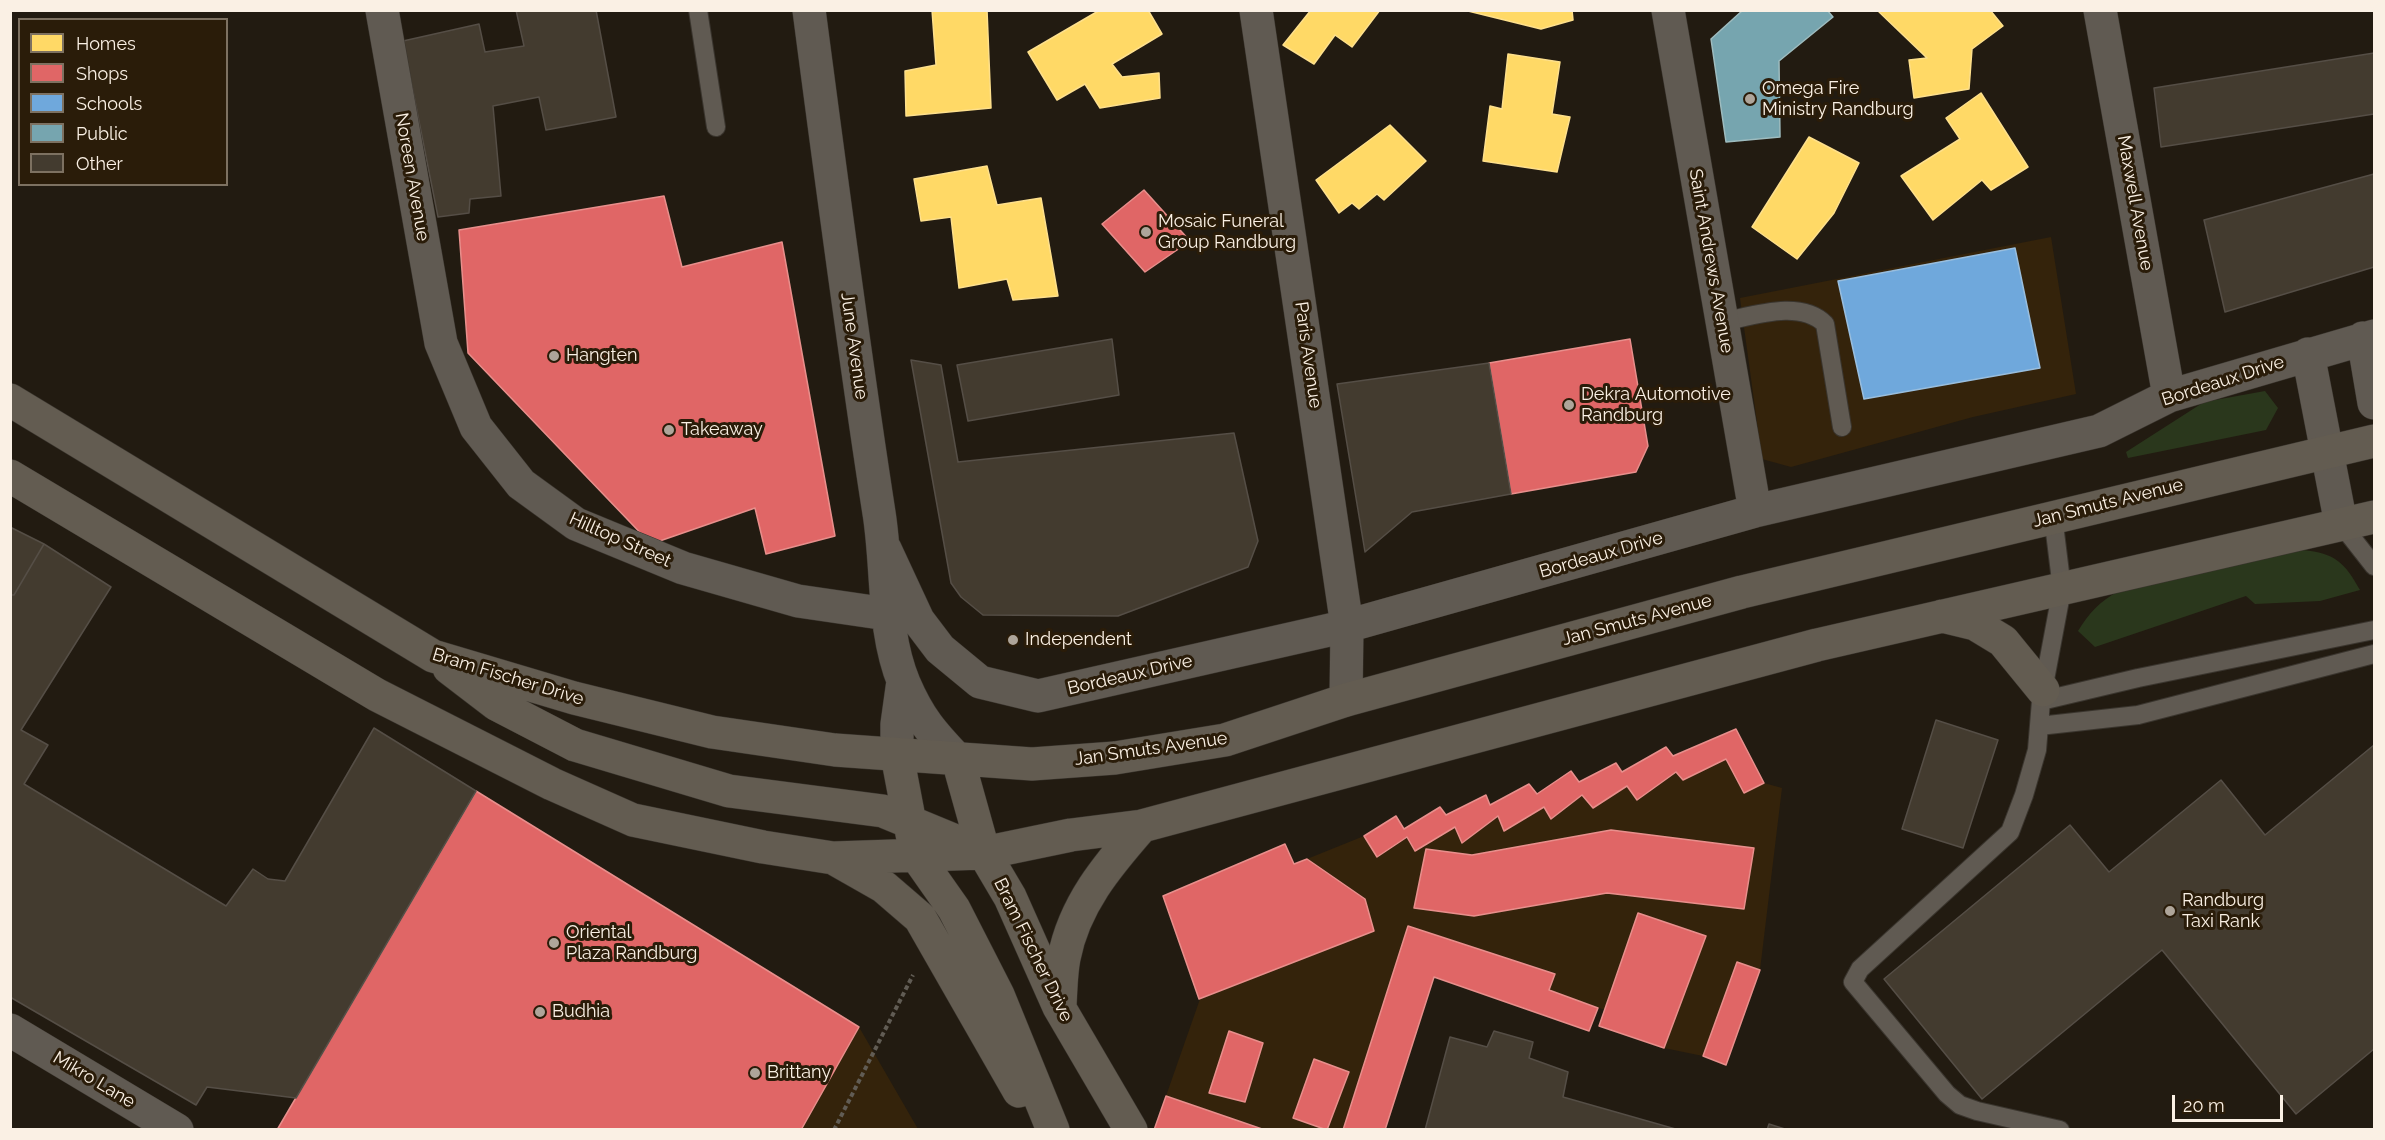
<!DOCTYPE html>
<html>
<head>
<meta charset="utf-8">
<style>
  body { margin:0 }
  #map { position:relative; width:2385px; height:1140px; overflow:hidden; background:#221b11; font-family:Raleway,sans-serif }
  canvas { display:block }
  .frame { position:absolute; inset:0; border:12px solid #faf0e4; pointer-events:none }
  .legend { position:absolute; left:18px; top:18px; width:210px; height:168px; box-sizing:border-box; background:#2a1c09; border:2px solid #7d7161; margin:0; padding:8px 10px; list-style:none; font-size:18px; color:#faf0e4 }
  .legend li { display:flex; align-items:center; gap:12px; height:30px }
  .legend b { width:30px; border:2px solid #7d7161 }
  .scale { position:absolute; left:2172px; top:1095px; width:111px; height:27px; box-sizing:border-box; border:3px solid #faf0e4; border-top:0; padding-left:8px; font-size:18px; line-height:21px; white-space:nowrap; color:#faf0e4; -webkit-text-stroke:4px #2a1c09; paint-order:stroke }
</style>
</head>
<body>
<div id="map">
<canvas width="2385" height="1140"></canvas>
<div class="frame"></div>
<ul class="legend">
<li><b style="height:16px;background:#ffd966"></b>Homes</li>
<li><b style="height:16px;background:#e06666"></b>Shops</li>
<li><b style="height:16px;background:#6fa8dc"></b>Schools</li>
<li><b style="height:16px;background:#76a5af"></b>Public</li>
<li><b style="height:16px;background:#433b2f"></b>Other</li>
</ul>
<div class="scale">20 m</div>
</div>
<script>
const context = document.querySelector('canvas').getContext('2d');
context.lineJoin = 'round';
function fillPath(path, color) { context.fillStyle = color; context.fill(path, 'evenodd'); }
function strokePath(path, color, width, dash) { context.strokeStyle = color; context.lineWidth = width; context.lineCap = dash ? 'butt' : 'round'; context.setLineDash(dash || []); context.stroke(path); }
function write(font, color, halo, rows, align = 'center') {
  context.font = font + ' Raleway,sans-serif'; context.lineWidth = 6; context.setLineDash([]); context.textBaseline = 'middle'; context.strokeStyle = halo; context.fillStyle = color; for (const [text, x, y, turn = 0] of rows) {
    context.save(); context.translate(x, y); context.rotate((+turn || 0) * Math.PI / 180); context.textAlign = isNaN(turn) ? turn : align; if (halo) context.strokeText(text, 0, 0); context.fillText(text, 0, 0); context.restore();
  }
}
fillPath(new Path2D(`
  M2051,237L2076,394L1973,417L1791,467L1762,459L1740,298Z
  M1726,759L1744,793L1764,783L1782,788L1760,970L1737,962L1703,1056L1664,1048L1705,935L1638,913L1605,1010L1549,990L1555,973L1409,926L1343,1129H1265L1166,1096L1200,999L1373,931L1365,899L1307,859L1364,836L1377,857L1407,837L1415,851L1455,827L1462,842L1498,816L1505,831L1544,807L1552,819L1582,795L1593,808L1627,786L1637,799L1676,772L1683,780Z
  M859,1027L918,1129H801Z`), '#34230b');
fillPath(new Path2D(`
  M2265,391L2278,408L2266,430L2128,458L2126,452L2204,402Z
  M2303,550C2335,553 2345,563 2360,590L2320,601L2255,604L2246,596L2095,647L2078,631C2089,613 2100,601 2119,591Z`), '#2a371c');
const homes = new Path2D(`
  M932,10H987L991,108L906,116L905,71L936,65Z
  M1100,10H1148L1162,34L1112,64L1122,77L1159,73L1160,98L1100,108L1085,84L1057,100L1028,52Z
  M1311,10H1380L1352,47L1335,35L1314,64L1283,45Z
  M1464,10H1572L1573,20L1541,29Z
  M1877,10H1990L2003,26L1972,49L1969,89L1914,98L1909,60L1927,58Z
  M1508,54L1560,62L1552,114L1570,117L1557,172L1483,161L1490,106L1502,109Z
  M1981,93L2028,167L1991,190L1982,180L1933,220L1901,176L1960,139L1946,118Z
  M1390,125L1426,161L1384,200L1377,194L1359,209L1352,203L1339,213L1316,180Z
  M1809,137L1859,163L1834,213L1797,259L1752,227Z
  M987,166L997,205L1041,198L1058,296L1013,300L1007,279L959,288L951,217L921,221L914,179Z`);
fillPath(homes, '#ffd966');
strokePath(homes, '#fee08c', 1.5);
const shops = new Path2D(`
  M1144,190L1190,241L1145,272L1102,224Z
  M664,196L682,267L782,242L835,536L766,554L755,508L651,544L468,353L459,230Z
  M1630,339L1648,446L1636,472L1511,494L1489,363Z
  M1736,729L1764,783L1744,793L1726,759L1683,780L1676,772L1637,800L1627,786L1593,808L1582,795L1551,819L1544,807L1504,831L1498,816L1462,843L1455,827L1415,851L1407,837L1377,857L1364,836L1396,816L1404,829L1440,807L1446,815L1486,795L1490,805L1529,784L1537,794L1571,771L1579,782L1616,763L1622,772L1666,747L1673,756Z
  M476,791L859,1027L801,1130H277Z
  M1611,830L1754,848L1744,909L1607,893L1474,916L1414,908L1426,849L1472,855Z
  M1285,844L1294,864L1307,859L1365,899L1374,931L1199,999L1163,896Z
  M1638,913L1706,936L1664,1048L1599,1026Z
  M1408,926L1555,974L1549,990L1598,1008L1589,1031L1434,977L1385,1130H1343Z
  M1737,962L1760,970L1726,1065L1703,1056Z
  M1229,1031L1263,1043L1245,1102L1209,1093Z
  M1314,1059L1349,1072L1327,1130L1293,1118Z
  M1166,1096L1265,1130H1154Z`);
fillPath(shops, '#e06666');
strokePath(shops, '#e88f8c', 1.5);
const schools = new Path2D(`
  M2015,248L2040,368L1864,399L1838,281Z`);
fillPath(schools, '#6fa8dc');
strokePath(schools, '#99bede', 1.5);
const public = new Path2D(`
  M1743,10H1827L1833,17L1779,61L1780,137L1726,142L1711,39Z`);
fillPath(public, '#76a5af');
strokePath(public, '#9ebcbf', 1.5);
const building = new Path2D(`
  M516,10H596L616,117L546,130L539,97L493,106L501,196L470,199L469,213L438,217L403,41L479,24L485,52L524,46Z
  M2374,53V114L2161,147L2154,88Z
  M2374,174V267L2225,312L2204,220Z
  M1112,339L1119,395L968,421L957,365Z
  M911,360L941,365L958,462L1234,433L1258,541L1248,567L1118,616L983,615L961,597L951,583Z
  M1489,363L1511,494L1412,512L1365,552L1337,384Z
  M10,527L44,544L14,595H10Z
  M44,544L111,587L21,730L48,745L24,784L226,906L253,869L268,879L285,881L374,728L476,791L296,1098L207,1087L196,1105L10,997V595H14Z
  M1936,720L1998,740L1963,848L1902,829Z
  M2374,745V1049L2296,1114L2162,950L1982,1099L1884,979L2070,825L2109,872L2221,780L2265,835Z
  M1494,1031L1533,1042L1529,1058L1568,1072L1563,1097L1679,1130H1425L1450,1037L1487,1047Z
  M1769,1124L1788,1130H1767Z`);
fillPath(building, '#433b2f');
strokePath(building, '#554e46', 1.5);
const service = new Path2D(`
  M698,10L716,127
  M1722,322C1753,316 1800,299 1825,324L1842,427
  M2053,516L2062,589L2041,701L2037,750L2024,795L2010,832L1860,969L1853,982L1947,1094L1960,1105L1977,1111L2060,1130
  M2341,524L2374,566
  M2041,701L2138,678L2374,630
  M2039,726L2138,715L2374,654`);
const minor = new Path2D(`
  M382,10L441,343L476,427L521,484L576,524L683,568L798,601L887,614
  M809,10C831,178 853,346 879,513C888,569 882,630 904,683C919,718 932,733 958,760
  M1256,10L1347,626L1346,700
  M1668,10L1755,511
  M2100,10L2169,396
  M2363,338L2374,403
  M2308,354L2341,524
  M885,549L918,620L940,649L980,682L1038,696L1347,626L1755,511L2099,431L2169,396L2374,336
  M897,755V724L903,681
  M10,1030L177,1130`);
const secondary = new Path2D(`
  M10,400L433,656L574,698L712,732L835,750L1032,764L1115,758L1225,740L1346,700L1742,592L2374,441
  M10,476L377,695L552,784L633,820L763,847L833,858L984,853L1071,835L1142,826L1817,645L2374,517
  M1942,616L1975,624L2003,641L2043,690
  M449,668L496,704L575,745L729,791L883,811L975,849
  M897,755L916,855L954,909L998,995L1053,1130
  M958,760L984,853L1010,897L1059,1007L1131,1130
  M833,858L884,887L920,918L1019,1091
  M1060,1005C1061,989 1061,973 1064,958C1074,905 1107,866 1142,826`);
strokePath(service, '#3a352e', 20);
strokePath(minor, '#3a352e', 34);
strokePath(secondary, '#3a352e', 34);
strokePath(new Path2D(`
  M834,1130L913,975`), '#615c54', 4, [4.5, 3]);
strokePath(service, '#605a52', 18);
strokePath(minor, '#605a52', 33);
strokePath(secondary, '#635c51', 33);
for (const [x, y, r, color] of [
  [1750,99,6,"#aea59a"],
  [1146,232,6,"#aea59a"],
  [554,356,6,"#aea59a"],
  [1569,405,6,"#aea59a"],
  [669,430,6,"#aea59a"],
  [1013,640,6,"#aea59a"],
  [2170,911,6,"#aea59a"],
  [554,943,6,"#aea59a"],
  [540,1012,6,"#aea59a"],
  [755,1073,6,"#aea59a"]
]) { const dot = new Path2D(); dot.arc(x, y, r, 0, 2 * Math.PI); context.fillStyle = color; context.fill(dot); strokePath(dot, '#2a1c09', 2); }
write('18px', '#faf0e4', '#2a1c09', [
  ["Omega Fire",1762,89],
  ["Ministry Randburg",1762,110],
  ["Mosaic Funeral",1158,222],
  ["Group Randburg",1158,243],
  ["Hangten",566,356],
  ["Dekra Automotive",1581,395],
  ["Randburg",1581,416],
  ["Takeaway",681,430],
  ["Independent",1025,640],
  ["Randburg",2182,901],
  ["Taxi Rank",2182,922],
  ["Oriental",566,933],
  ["Plaza Randburg",566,954],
  ["Budhia",552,1012],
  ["Brittany",767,1073]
], 'left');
write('18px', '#faf0e4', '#2a1c09', [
  ["Noreen Avenue",412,177,80],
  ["Maxwell Avenue",2135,203,80],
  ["Saint Andrews Avenue",1711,261,80],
  ["June Avenue",854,346,82],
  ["Paris Avenue",1308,355,82],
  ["Bordeaux Drive",2223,381,-18],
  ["Jan Smuts Avenue",2108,503,-14],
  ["Hilltop Street",620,540,24],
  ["Bordeaux Drive",1601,555,-16],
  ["Jan Smuts Avenue",1637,620,-15],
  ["Bordeaux Drive",1130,675,-13],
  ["Bram Fischer Drive",508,677,17],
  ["Jan Smuts Avenue",1151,749,-8],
  ["Bram Fischer Drive",1033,950,64],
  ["Mikro Lane",94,1080,31]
]);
</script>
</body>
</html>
